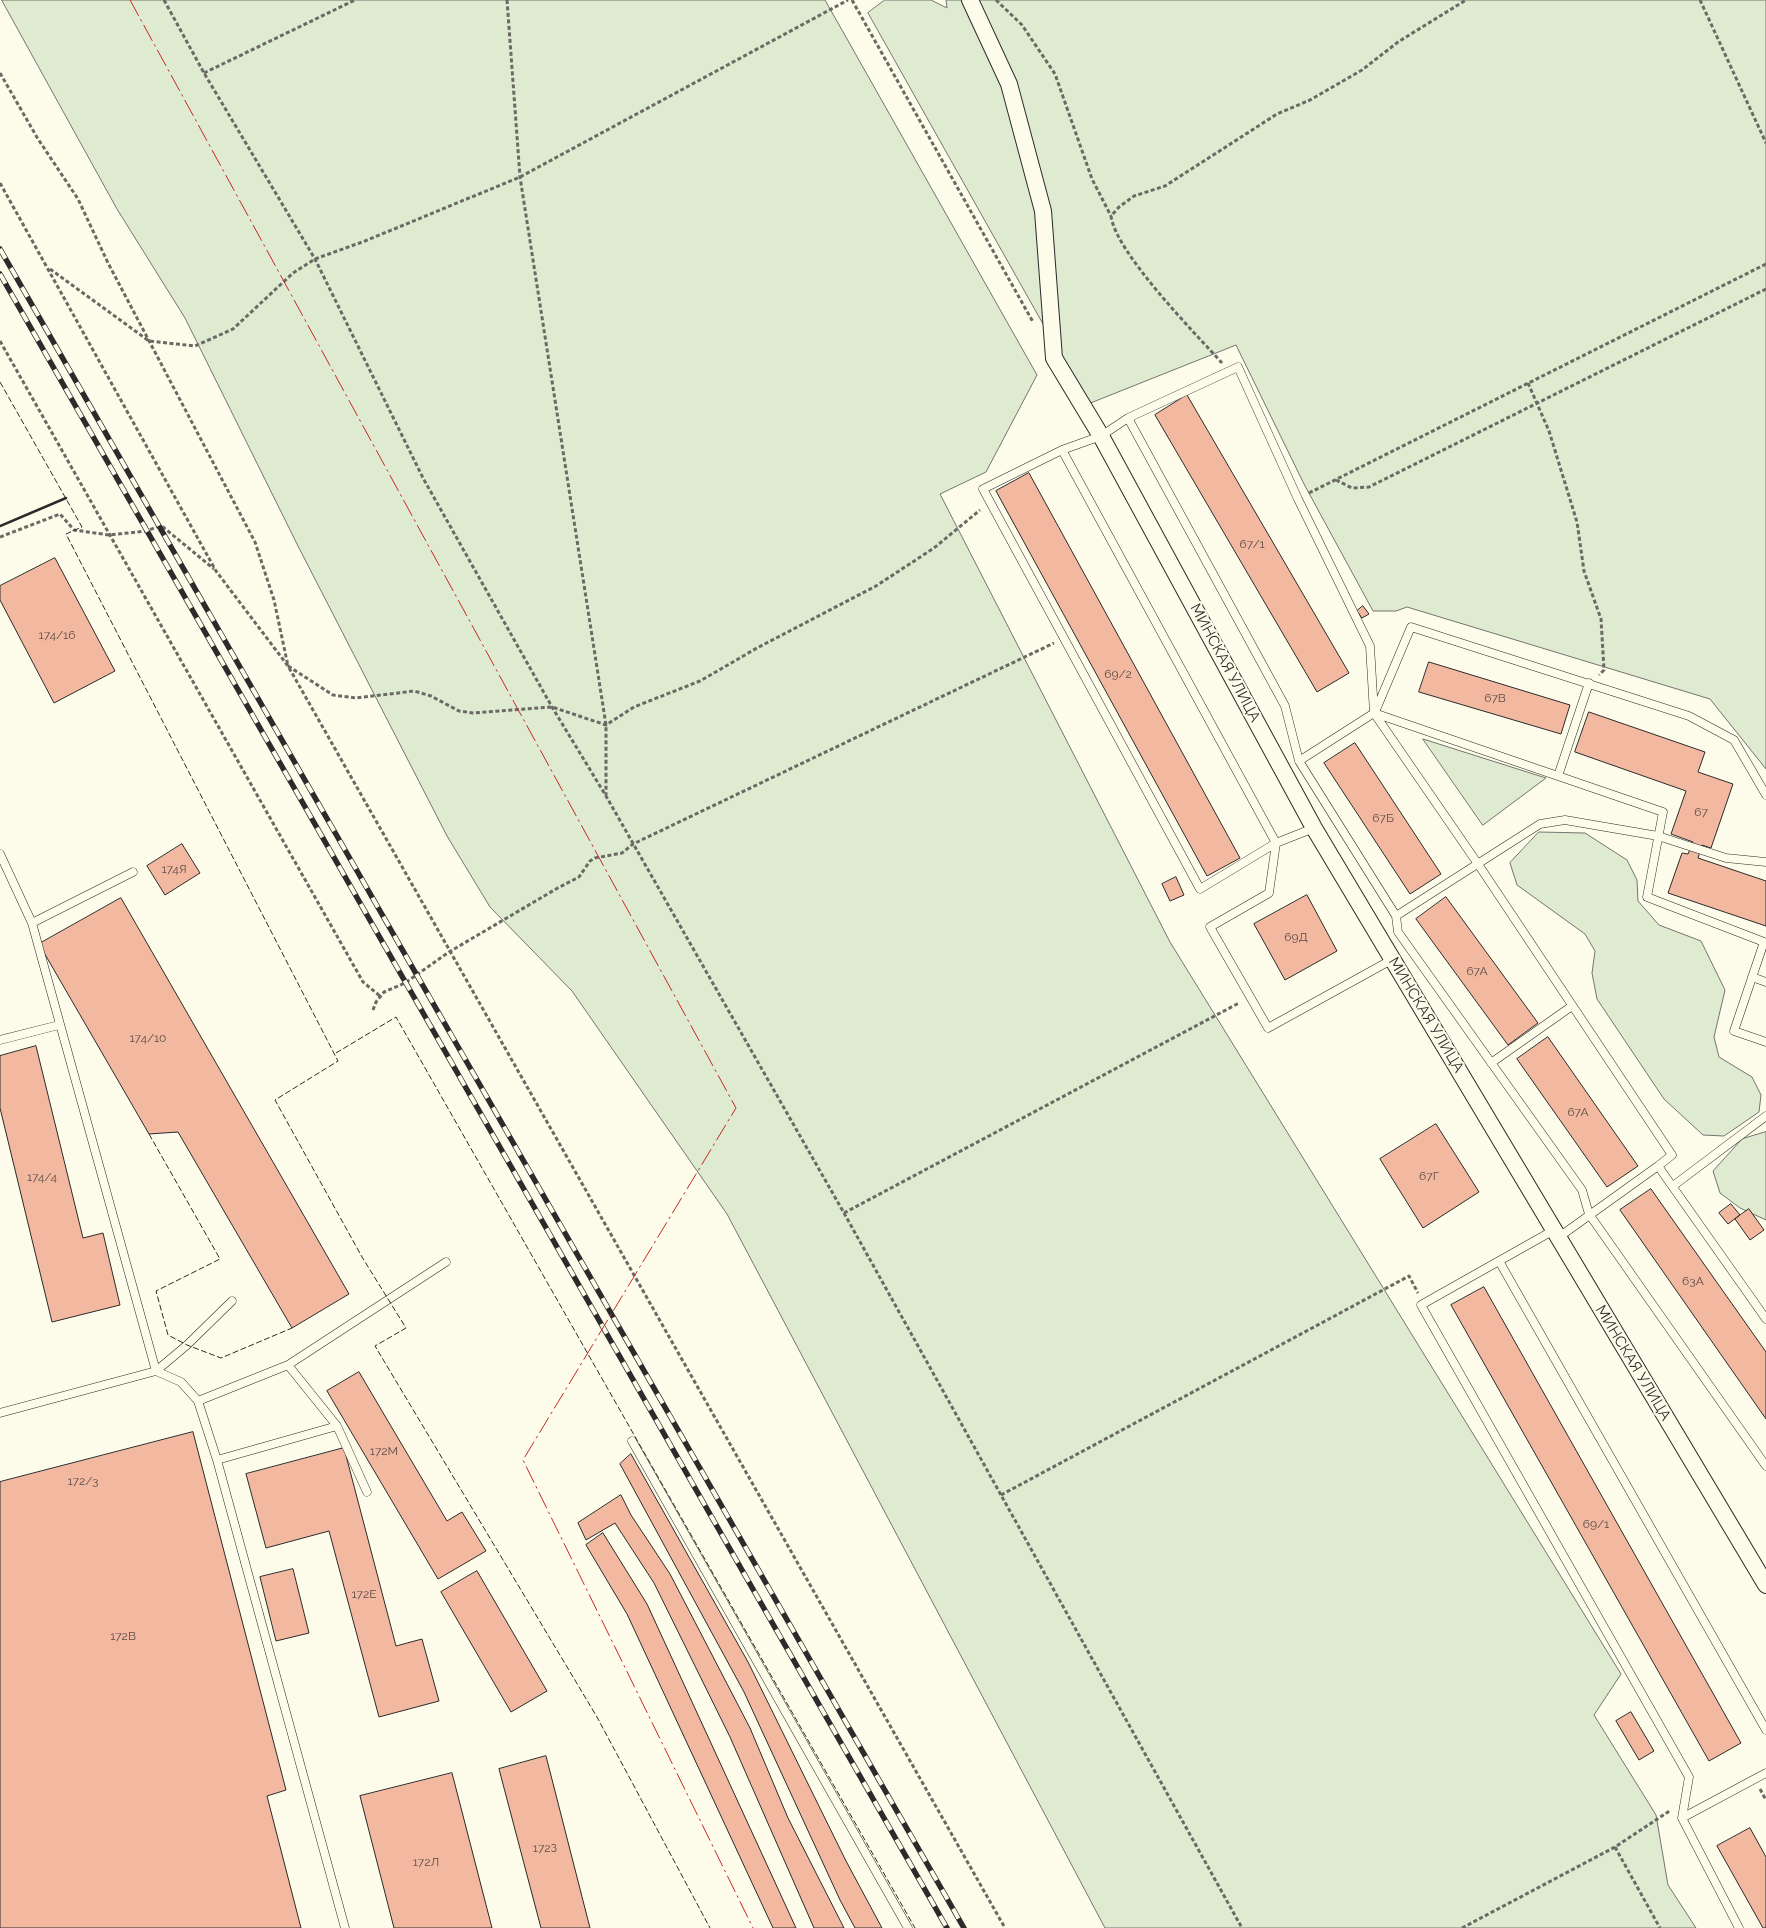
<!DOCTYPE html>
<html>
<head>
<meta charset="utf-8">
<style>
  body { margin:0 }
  canvas { display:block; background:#fdfbea }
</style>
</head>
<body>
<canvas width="1766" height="1928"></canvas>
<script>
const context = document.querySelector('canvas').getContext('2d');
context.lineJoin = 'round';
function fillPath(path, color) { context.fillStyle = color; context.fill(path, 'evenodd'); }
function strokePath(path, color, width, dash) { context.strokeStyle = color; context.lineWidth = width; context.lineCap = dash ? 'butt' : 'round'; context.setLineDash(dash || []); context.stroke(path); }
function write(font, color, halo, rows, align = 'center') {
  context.font = font + ' Raleway,sans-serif'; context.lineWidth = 4; context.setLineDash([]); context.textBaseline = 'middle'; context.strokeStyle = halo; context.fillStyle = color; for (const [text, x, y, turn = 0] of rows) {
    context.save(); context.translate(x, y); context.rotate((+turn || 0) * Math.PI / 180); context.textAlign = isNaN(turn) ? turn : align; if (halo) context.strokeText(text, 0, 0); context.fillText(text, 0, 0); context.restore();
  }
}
const green = new Path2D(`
  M2,0H825L1037,375L986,472L940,494L1170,942L1621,1674L1594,1715L1656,1815L1668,1885L1696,1928H1105L727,1214L572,991L490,907L447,836L298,546L185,318L117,209Z
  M885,0H931L947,8L946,0H1766V769L1710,699L1407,607L1396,611H1373L1304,484L1236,345L1088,404L868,13Z
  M1423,739L1546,778L1483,825Z
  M1539,832L1585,833L1627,860L1637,880L1638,901L1659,925L1701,941L1725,990L1714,1037L1719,1057L1752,1077L1761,1095L1759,1112L1724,1136L1703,1135L1664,1099L1597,999L1592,973L1595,951L1585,934L1517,885L1510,863Z
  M1766,1132V1220L1740,1208L1720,1193L1713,1171L1742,1139Z`);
fillPath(green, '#deebd1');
strokePath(green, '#74746e', 1);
const building = new Path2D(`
  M1187,395L1349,673L1317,692L1155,415Z
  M1029,473L1240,858L1207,876L996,491Z
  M55,558L115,671L54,703L0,600V586Z
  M1363,606L1369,614L1362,618L1357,611Z
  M1429,662L1570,705L1561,734L1419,692Z
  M1589,712L1705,752L1698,772L1733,784L1711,848L1702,845L1698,858L1766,881V926L1668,893L1682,853L1688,854L1693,842L1671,834L1686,791L1575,752Z
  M1355,743L1441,874L1410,894L1324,763Z
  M182,844L200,873L165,895L147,866Z
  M1176,877L1184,895L1170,901L1162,884Z
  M1307,895L1337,951L1285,980L1254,924Z
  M1446,897L1538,1023L1508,1045L1416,919Z
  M121,898L349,1294L292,1328L178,1132L149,1134L39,944Z
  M1548,1037L1638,1166L1607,1187L1517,1059Z
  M36,1046L83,1238L103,1233L120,1305L52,1322L0,1108V1056Z
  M1436,1124L1479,1192L1423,1228L1380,1159Z
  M1651,1189L1766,1352V1419L1620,1210Z
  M1731,1204L1740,1215L1728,1224L1719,1213Z
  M1749,1209L1764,1230L1750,1240L1735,1219Z
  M1484,1287L1741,1743L1709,1761L1451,1305Z
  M359,1372L447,1521L462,1512L486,1551L438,1579L327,1391Z
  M193,1432L286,1790L267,1796L301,1928H0V1482Z
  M344,1448L396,1646L422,1639L439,1701L379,1717L329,1531L266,1548L246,1474Z
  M631,1454L748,1662L846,1861L882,1928H855L840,1900L744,1692L620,1464Z
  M621,1495L631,1515L670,1574L750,1728L788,1818L844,1928H814L730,1737L654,1583L615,1523L586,1540L578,1523Z
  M603,1533L647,1604L796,1928H773L627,1614L586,1545Z
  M293,1569L309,1633L276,1641L260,1577Z
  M477,1571L547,1691L511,1712L441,1592Z
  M1631,1712L1654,1751L1639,1760L1616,1721Z
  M546,1756L590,1928H541L499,1769Z
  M452,1773L492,1928H394L360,1796Z
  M1750,1828L1766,1857V1928H1763L1717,1846Z`);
fillPath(building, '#f2b8a0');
strokePath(building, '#2b2b2b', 1);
const service = new Path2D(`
  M1128,418L1285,706L1299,761L1396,916L1398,932L1582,1190L1589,1214L1766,1466
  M1062,450L1276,843L1269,893L1210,927L1268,1028L1393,959
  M1375,712L1411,627L1689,716L1734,740L1766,795
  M1299,761L1374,713L1663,812L1647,897L1764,942L1734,1031L1766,1042
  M1558,776L1589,683
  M1314,828L1276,843L1200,889L983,489L1062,450L1101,436L1128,418L1238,367L1298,499L1370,646L1374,713L1478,864L1672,1155L1658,1166L1766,1319
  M0,854L32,923L156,1371L181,1382L198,1401L288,1365L446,1262
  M1396,916L1540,824L1565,820L1658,836L1726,858L1766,862
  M32,923L133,872
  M1752,977L1766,982
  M0,1040L59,1025
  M1491,1063L1572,1006
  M1673,1186L1766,1116
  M1554,1230L1421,1305L1689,1777L1682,1818L1739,1928
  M1559,1237L1658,1166
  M1499,1261L1766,1730
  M288,1365L337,1426L367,1492
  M198,1401L217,1460L345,1928
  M0,1413L156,1371L187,1345L232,1301
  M632,1441L908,1928
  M217,1460L337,1426
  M1682,1818L1766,1773`);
const minor = new Path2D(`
  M970,0L1009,84L1043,211L1054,358L1101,436L1314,828L1766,1585`);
strokePath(service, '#2b2b2b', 9);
strokePath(minor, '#2b2b2b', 18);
strokePath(new Path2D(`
  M164,0L204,73L315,259L423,478L552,707L606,796L844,1213L1242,1928
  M507,0L520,177L606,725V795
  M852,0L1033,322
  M996,0L1022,25L1055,74L1092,179L1111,216
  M1700,0L1766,143
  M0,73L38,139L78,199L108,263L255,542L274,600L288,666L333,695L356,698L414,691L431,696L459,711L473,713L552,707L606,725L634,707L700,681L757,648L876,586L934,548L980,510
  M204,73L355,0
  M0,183L216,571L288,666L1005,1928
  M50,269L149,341L195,346L233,329L293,273L315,259L365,241L520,177L848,0
  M0,341L363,982L380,996
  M1222,363C1194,332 1116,253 1111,216L1119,207L1134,196L1165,186L1277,114L1310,100L1362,70L1398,42L1466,0
  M1528,383L1549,431L1577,522L1584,571L1601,619L1604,670L1599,675
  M1336,480L1352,488L1369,487L1766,289
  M1309,493L1766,264
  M0,537L60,514L74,530L109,535L147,531L159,526L163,527L214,569
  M373,1010L376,1002L384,992L405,983L449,952L556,889L579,877L590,861L595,858L622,853L633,844L1054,643
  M844,1213L1239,1003
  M1001,1495L1409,1276L1418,1293
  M1760,1789L1766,1800
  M1615,1847L1660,1928
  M1462,1928L1615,1847L1671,1810`), '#6a6964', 3, [4, 2.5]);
strokePath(service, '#fdfbea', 8);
strokePath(minor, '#fdfbea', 16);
const rail = new Path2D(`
  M0,249L964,1928
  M0,274L947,1928`);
strokePath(rail, '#2b2b2b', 5.5);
strokePath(rail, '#fdfbea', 4, [11]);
strokePath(new Path2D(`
  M0,382L82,527L66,534L338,1061L275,1100L362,1257L406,1328L375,1346L597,1717L710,1928
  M336,1053L396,1017L915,1928
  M149,1134L220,1259L156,1291L168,1335L187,1345L221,1358L292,1328`), '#2b2b2b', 1, [6, 2.5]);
strokePath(new Path2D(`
  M0,526L66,498`), '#2b2b2b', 2.5);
strokePath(new Path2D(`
  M130,0L736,1108L523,1460L753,1928`), '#c62828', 1, [18, 4, 2.5, 4]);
write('12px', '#5d4e48', null, [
  ["67/1",1252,544],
  ["174/16",57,635],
  ["69/2",1118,674],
  ["67В",1495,698],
  ["67",1701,812],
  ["67Б",1383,818],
  ["174Я",174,869],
  ["69Д",1296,937],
  ["67А",1477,971],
  ["174/10",148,1038],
  ["67А",1578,1112],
  ["67Г",1429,1176],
  ["174/4",42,1177],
  ["63А",1693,1281],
  ["172М",384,1451],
  ["172/3",83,1481],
  ["69/1",1596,1524],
  ["172Е",364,1594],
  ["172В",123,1636],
  ["172З",545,1848],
  ["172Л",426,1862]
]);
write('15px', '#2b2b2b', '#fdfbea', [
  ["МИНСКАЯ УЛИЦА",1225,663,62],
  ["МИНСКАЯ УЛИЦА",1426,1015,59],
  ["МИНСКАЯ УЛИЦА",1633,1363,59]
]);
</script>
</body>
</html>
